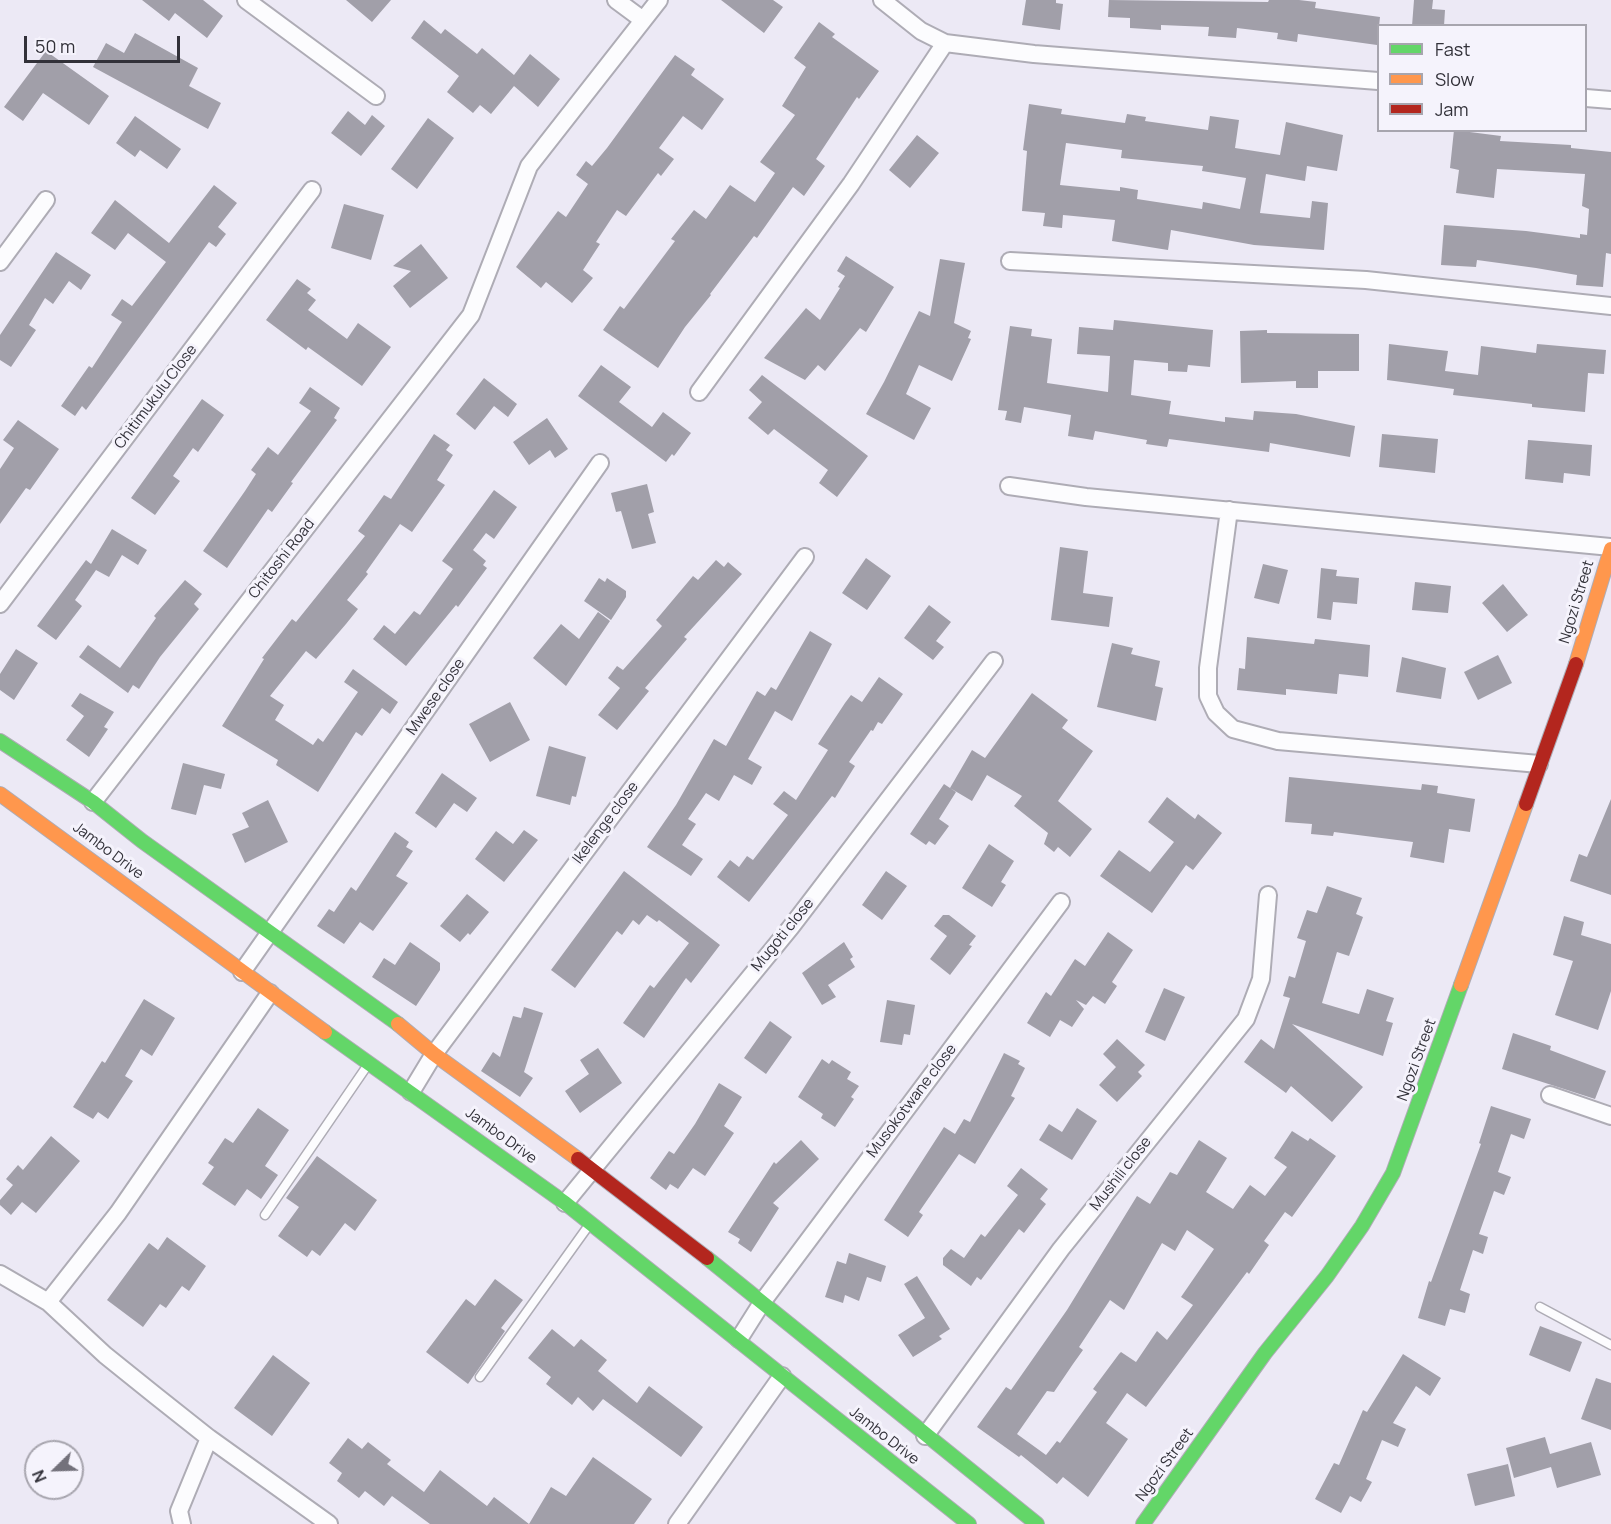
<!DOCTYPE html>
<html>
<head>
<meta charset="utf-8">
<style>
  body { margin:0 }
  #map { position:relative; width:1611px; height:1524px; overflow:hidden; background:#ece9f5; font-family:Manrope,sans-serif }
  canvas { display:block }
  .legend { position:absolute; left:1377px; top:24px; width:210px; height:108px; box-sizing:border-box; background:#f5f3fc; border:2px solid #a7a5ae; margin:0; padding:8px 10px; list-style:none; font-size:18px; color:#323139 }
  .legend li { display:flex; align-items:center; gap:12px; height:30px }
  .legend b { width:30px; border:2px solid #a7a5ae }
  .north { position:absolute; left:24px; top:1440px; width:60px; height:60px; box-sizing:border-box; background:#f5f3fc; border:2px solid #a7a5ae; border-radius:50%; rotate:247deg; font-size:16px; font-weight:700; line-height:24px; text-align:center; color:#323139 }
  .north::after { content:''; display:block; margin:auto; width:21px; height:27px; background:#73717b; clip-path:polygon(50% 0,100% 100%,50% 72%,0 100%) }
  .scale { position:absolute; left:24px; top:36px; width:156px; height:27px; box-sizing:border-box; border:3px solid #323139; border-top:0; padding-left:8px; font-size:18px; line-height:21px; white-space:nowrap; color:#323139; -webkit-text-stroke:4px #f5f3fc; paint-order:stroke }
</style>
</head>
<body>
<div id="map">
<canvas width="1611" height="1524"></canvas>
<ul class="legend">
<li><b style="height:8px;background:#63d668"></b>Fast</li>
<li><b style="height:8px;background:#ff974d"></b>Slow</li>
<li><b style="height:8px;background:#b3261e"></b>Jam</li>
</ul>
<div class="north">N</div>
<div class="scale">50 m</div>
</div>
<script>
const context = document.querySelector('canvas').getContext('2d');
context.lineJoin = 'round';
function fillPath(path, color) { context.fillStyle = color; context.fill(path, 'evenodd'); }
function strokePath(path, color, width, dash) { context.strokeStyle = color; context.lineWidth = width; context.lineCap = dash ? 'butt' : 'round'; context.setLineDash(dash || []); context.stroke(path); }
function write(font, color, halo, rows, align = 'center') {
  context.font = font + ' Manrope,sans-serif'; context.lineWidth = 6; context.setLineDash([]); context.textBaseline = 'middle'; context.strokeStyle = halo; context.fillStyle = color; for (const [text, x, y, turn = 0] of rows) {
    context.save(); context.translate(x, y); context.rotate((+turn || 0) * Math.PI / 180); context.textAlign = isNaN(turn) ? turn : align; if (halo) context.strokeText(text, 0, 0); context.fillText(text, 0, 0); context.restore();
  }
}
fillPath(new Path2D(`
  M142,0H203L223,16L207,38L175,13L169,21Z
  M346,0H391L372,22Z
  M721,0H773L783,7L764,33Z
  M1026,0H1056V3L1063,4L1060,30L1022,25Z
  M1109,0L1268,2L1269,0H1299L1316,2L1315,8L1380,17L1377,45L1298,34L1297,42L1277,39L1278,33L1237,28L1236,38L1208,36L1209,27L1161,25V30L1130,28V18L1108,17Z
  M1414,0H1433L1432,9L1445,10L1444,26H1412Z
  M424,20L441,34L445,29L477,54L482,48L514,75L530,54L560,79L538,107L514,86L491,114L480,105L473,113L447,92L459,76L411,38Z
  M819,22L835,34L832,37L879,71L859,99L857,97L816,159L825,166L804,196L793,187L757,238L754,236L710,294L711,295L685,327L658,368L603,330L620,306L624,309L675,241L671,239L694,210L706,219L730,185L755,202L775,173L760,162L795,115L782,106L806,67L794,58Z
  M135,33L198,68L189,86L221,103L208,129L93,67L106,43L124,53Z
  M46,51L109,96L89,125L43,93L23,121L4,107Z
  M675,55L695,69L691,75L724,99L702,130L683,116L659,148L674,159L661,176L658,173L626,216L617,210L596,242L600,244L583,270L593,278L572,303L546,282L541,288L516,267L558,211L566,217L588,184L576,175L586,161L592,166L607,148Z
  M1029,104L1062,109L1061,114L1125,123L1127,114L1146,117L1145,121L1208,130L1210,116L1239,120L1235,148L1280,155L1286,122L1343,135L1337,171L1307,166L1305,181L1266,174L1260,213L1310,218L1312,201L1328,203L1324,250L1254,245L1171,230L1168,250L1112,241L1115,220L1063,215L1062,228L1043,226L1045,213L1022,211L1027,151L1023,150ZM1066,143L1122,150L1121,158L1203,166L1202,171L1246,178L1240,209L1203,202L1202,209L1137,199L1138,190L1120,187V191L1060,185Z
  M348,111L365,125L372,115L385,126L361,156L331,133Z
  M135,116L181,149L167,169L140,150L135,157L116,143Z
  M428,118L454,138L417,189L391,169Z
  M1454,130L1501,136L1500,141L1571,145V148L1611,152V254L1606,253L1603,287L1576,285L1577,275L1536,268L1477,260L1476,267L1441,265L1444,225L1526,231L1580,238V234L1587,235L1589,209L1582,206L1585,174L1497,169L1494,198L1456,193L1459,170L1450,168Z
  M917,135L939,153L910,188L889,170Z
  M214,185L237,203L218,227L226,234L216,247L209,242L86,410L82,406L75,416L61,406L89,366L92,368L122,322L111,315L122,299L132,306L166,262L128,233L115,250L91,233L115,200L169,243Z
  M344,204L384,215L371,260L331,248Z
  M421,244L448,278L410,308L393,286L411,271L393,266Z
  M56,252L91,275L81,290L69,281L53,304L45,298L29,325L36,330L11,367L0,360V335Z
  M846,256L894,287L866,332L860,328L825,371L818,365L805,380L764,358L806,308L820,320L840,288L838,287L845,276L837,271Z
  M940,259L965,263L954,323L971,331L968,338L971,339L952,381L919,365L906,394L931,408L914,440L866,414L884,382L919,311L930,316Z
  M297,279L311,289L307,293L316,300L308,310L347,339L358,323L391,347L362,386L308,347L306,350L266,320Z
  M1114,320L1213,330L1210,367L1188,365L1187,372L1168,371V363L1134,360L1131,395L1171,401L1169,414L1225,422V417L1253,420L1254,411L1296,414L1355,426L1350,457L1270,443L1269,452L1169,439L1167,447L1146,444L1147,440L1095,431L1093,440L1068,436L1071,415L1024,407L1021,423L1005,420L1007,411L998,410L1010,326L1032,329L1031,336L1052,339L1047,383L1108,392L1110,356L1077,354L1079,327L1113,330Z
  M1267,330V333L1359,334V371H1318V388H1296V381L1241,383L1240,331Z
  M1389,344L1448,351L1445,371L1478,375L1481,346L1536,353L1537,344L1606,350L1604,374L1588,373L1585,412L1532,407V404L1453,395L1454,389L1387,380Z
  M601,365L631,387L619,402L652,427L663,412L691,433L674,456L672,454L666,462L578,396Z
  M762,375L868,456L837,497L819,483L828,470L774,429L768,435L748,418L762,402L749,390Z
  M484,378L517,404L508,417L494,406L475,430L456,414Z
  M310,387L340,408L334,418L337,420L291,482L293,483L272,512L268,509L227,568L203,551L245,491L256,474L251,470L268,447L278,455L311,411L299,403Z
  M202,399L224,415L198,452L193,448L173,476L180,481L155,515L131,498Z
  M547,418L568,449L555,458L550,450L529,465L513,442Z
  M18,420L59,449L30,490L26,488L0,524V469L14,448L3,440Z
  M434,434L450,445L446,450L453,455L437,480L445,485L412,532L400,524L366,572L368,574L347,600L358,609L346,624L316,659L306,651L270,696L284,705L275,720L313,745L318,738L323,742L358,692L344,682L353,669L398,702L390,714L382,708L362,736L356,732L318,792L276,765L278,760L222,726L264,659L262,658L292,619L296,622L365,536L358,531L384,495L391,499Z
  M1382,434L1438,439L1435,473L1379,467Z
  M1528,440L1592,445L1590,476L1564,473L1563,483L1525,479Z
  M647,484L654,512L648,514L656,543L632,549L621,511L616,512L611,493Z
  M494,490L517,507L494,539L486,533L473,550L486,561L483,565L487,568L458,607L456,605L406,666L373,639L384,625L395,634L414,611L420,615L453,569L442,561Z
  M112,529L147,550L138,565L122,555L109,577L96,570L75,600L82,606L56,640L37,626L86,560L91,564Z
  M1060,547L1088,551L1083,593L1113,597L1109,627L1051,620Z
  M866,558L891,576L867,610L842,593Z
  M716,560L724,567L728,562L742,574L684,637L687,639L645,688L649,691L617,730L598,715L620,688L608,678L617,666L623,670L662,626L656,620L693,576L698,580Z
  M1263,564L1288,570L1279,604L1254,598Z
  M1321,568L1337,570L1336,576L1359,578L1357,604L1333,602L1331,620L1317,618Z
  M599,578L605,582L607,578L626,591V597L611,620L584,601Z
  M185,580L202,594L194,604L199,609L160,657L139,689L133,685L128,693L79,657L88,645L120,668L156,618L154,616Z
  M1415,582L1451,586L1448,613L1412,610Z
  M1503,584L1528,615L1507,632L1482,603Z
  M929,605L951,622L936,641L944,647L933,660L904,638Z
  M598,612L610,621L566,686L533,658L561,624L579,639Z
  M810,631L832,644L792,721L775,711L748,759L762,767L752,785L734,775L719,801L706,793L688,819L696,824L682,845L703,859L691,876L647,847L676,805L714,739L726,746L757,691L765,696L771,687L776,690Z
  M1247,637L1314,644L1315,639L1370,645L1368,677L1339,674L1337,694L1286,689V695L1237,690L1239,668L1245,669Z
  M1112,643L1133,648L1131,654L1160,661L1155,686L1163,688L1156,721L1097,707Z
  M16,649L38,663L14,700L0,690V674Z
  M1498,655L1512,683L1478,700L1464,672Z
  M1402,657L1446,668L1441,699L1396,692Z
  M879,677L903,694L882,724L878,722L873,731L871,730L849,762L855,766L835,798L832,796L749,902L717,877L730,860L739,867L747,856L753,860L788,815L773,804L784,791L796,800L828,750L818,744L845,703L851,695L862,702Z
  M80,693L114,712L104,727L108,729L89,757L66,740L84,716L71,706Z
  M1032,693L1068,720L1062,728L1093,751L1058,801L1092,829L1070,857L1058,847L1054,852L1044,844L1048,833L1014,806L1022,796L987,775L972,801L950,788L972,750L985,758Z
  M510,702L530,740L490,762L469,724Z
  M549,746L586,757L576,797L572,796L570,805L536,796Z
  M183,763L225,774L221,789L204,785L196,815L171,809Z
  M442,773L477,798L467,812L454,803L436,828L415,813Z
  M1289,777L1421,790L1422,784L1438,786L1437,793L1475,799L1470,832L1449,829L1444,863L1410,857L1413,842L1334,832L1333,836L1311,834L1312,824L1285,822Z
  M944,784L956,792L939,819L949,826L935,845L929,841L926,845L910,834Z
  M1167,797L1195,819L1198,814L1222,833L1193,870L1186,865L1152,913L1100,876L1119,850L1150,872L1174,842L1148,822Z
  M1611,799V895L1570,881L1579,854L1587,857Z
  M268,800L288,842L245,863L232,834L249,827L242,813Z
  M524,830L538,840L504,882L475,859L496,831L513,844Z
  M395,832L409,842L406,847L413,851L396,876L408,883L373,931L360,922L344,944L317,926L329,909L334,912L351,887L356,891Z
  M989,844L1014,861L1001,882L1006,885L992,907L962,888Z
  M624,871L720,945L691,983L686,978L644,1038L623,1023L650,985L654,988L689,943L659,920L657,922L647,915L639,925L633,920L622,935L617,931L575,988L551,970Z
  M886,871L907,886L882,920L862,905Z
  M1327,886L1362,898L1356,914L1363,917L1349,956L1337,952L1322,1003L1359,1014L1367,989L1394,998L1386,1021L1393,1023L1383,1056L1292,1024L1363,1087L1332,1122L1291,1086L1286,1093L1244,1062L1261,1039L1274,1049L1290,998L1283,996L1289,976L1295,978L1306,941L1297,938L1307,910L1317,913Z
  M467,894L489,912L470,935L468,933L460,942L440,926Z
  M943,915H949L976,936L969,945L972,946L950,975L930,959L947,936L934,926Z
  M1564,916L1584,922L1581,935L1611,944V991L1598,1030L1555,1015L1573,961L1553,955Z
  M1108,932L1133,950L1112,982L1117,986L1105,1004L1093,996L1086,1005L1076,1000L1084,1009L1072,1027L1060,1020L1050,1037L1027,1023L1046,992L1051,996L1075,959L1085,966Z
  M410,942L440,963V970L416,1006L372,977L384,958L395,965Z
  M844,942L853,957L850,959L855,967L828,985L836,997L822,1005L802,973Z
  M1164,988L1185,997L1165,1041L1145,1032Z
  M144,999L175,1018L152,1056L141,1049L125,1076L133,1081L108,1119L98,1112L93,1119L73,1107L102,1061L105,1063Z
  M887,1000L915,1005L910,1035L904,1034L902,1045L880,1042Z
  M524,1007L543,1013L524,1072L533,1078L520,1097L481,1071L493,1052L500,1057L513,1016L521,1018Z
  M770,1021L792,1037L766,1074L744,1058Z
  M1513,1033L1551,1046L1550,1050L1606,1071L1595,1099L1502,1069Z
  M1117,1039L1145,1065L1138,1072L1142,1076L1117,1102L1099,1085L1116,1067L1103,1054Z
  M598,1048L622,1083L580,1113L565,1091L589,1074L580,1060Z
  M1004,1053L1020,1061L1018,1064L1025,1068L1011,1096L1015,1098L975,1164L959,1154L919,1212L923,1215L908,1237L884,1220L944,1127L955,1134L964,1119L970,1122Z
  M822,1059L829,1064L832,1060L851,1072L847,1079L859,1086L851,1097L854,1099L835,1127L821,1118L823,1114L798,1097Z
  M719,1083L742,1097L724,1126L734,1133L705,1176L693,1168L678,1189L670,1184L666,1190L650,1178L669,1151L674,1154L695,1124Z
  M1491,1106L1531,1119L1524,1139L1511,1134L1498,1172L1511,1177L1504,1195L1494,1191L1479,1234L1488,1237L1483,1254L1473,1250L1460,1290L1470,1294L1465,1313L1450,1309L1445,1326L1418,1318L1429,1281L1431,1282L1481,1144L1479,1143Z
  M258,1108L289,1130L265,1166L278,1175L261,1199L247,1189L235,1206L202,1184L214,1167L208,1163L225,1138L233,1143Z
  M1077,1108L1097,1121L1072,1160L1039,1140L1049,1124L1062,1132Z
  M1292,1131L1308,1141L1310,1138L1336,1156L1292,1217L1285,1212L1264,1241L1269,1245L1249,1274L1247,1272L1146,1407L1127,1393L1106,1423L1128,1439L1088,1497L1063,1477L1057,1484L1021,1455L1019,1457L977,1427L1006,1387L1011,1390L1067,1310L1137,1196L1150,1204L1170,1172L1177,1175L1199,1140L1227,1158L1206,1192L1233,1209L1250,1185L1265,1196L1287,1167L1274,1158ZM1187,1230L1214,1249L1181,1297L1193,1305L1167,1340L1157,1331L1136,1362L1121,1352L1119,1354L1093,1389L1097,1392L1060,1443L1057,1441L1046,1455L1017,1434L1047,1391L1054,1392L1073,1364L1083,1350L1079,1347L1110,1300L1124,1310L1162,1243L1175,1251Z
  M51,1136L80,1161L36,1213L22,1202L11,1215L0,1205V1200L13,1185L6,1179L18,1165L23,1170Z
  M801,1140L819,1159L773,1203L779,1208L751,1252L738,1243L740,1239L728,1232L774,1162L776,1164Z
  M317,1156L377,1200L355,1231L345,1223L320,1256L312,1250L307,1257L278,1236L299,1207L286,1198Z
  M1021,1168L1048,1189L1040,1199L1046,1204L1024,1233L1019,1229L981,1280L977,1277L971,1286L943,1265V1258L951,1249L964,1258L981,1234L985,1237L1018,1195L1007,1186Z
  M167,1237L206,1266L189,1291L182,1286L166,1308L160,1304L143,1327L107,1300L149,1243L158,1250Z
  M849,1253L886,1266L881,1282L867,1277L859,1301L845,1295L843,1303L825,1297L837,1261L846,1264Z
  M917,1276L950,1329L939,1336L942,1339L913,1357L898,1335L925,1318L904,1284Z
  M495,1279L523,1300L501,1328L505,1331L468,1384L426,1352L466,1299L475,1306Z
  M1540,1326L1582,1342L1570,1372L1529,1355Z
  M552,1329L574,1347L581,1339L607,1360L598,1371L637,1403L649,1386L703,1427L681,1457L603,1399L593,1411L578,1397L572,1405L546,1384L551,1377L528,1358Z
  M1403,1354L1441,1378L1430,1396L1416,1386L1393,1423L1406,1429L1398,1447L1382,1440L1366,1479L1372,1482L1361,1502L1350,1496L1341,1513L1315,1499L1334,1463L1339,1465L1363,1410L1367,1412Z
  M273,1355L310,1383L272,1436L234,1408Z
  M1596,1378L1611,1383V1430L1581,1419Z
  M1545,1437L1550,1454L1591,1442L1601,1475L1557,1488L1551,1467L1514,1478L1506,1448Z
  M348,1438L362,1449L368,1442L391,1460L387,1464L424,1492L440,1470L487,1506L494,1497L529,1524L551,1487L566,1496L593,1457L652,1499L634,1524H430L392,1496L384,1506L365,1491L359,1498L337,1481L342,1473L329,1463Z
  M1508,1464L1515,1496L1475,1506L1467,1474Z`), '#a19fa9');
const lane = new Path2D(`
  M265,1215L367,1066
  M1540,1307L1611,1345
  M480,1377L589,1225`);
const street = new Path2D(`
  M246,0L376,96
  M616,0L643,20
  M882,0L921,31L945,43L1034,54L1378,81
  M1586,98L1611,100
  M1010,261L1366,280L1611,306
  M0,262L46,200
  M699,392L851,184L945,43
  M1009,486L1086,497L1611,547
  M1229,510L1208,668V696L1216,713L1233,729L1278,741L1539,764
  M0,604L312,190
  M93,802L471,315L529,166L659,0
  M242,972L600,463
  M411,1092L434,1054L805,557
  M1550,1095L1611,1116
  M565,1203L791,927L994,661
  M0,1274L48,1302L105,1355L156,1396L209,1438L329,1524
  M48,1302L118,1213L270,993
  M739,1339L763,1301L1061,902
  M925,1436L1061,1249L1246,1019L1261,979L1268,895
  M182,1524L179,1511L209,1438
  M677,1524L782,1376`);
const fast = new Path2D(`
  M0,741L93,802L142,841L398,1024
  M325,1032L565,1203L969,1524
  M707,1258L1037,1524
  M1143,1524L1265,1353L1327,1276L1362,1226L1393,1173L1461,985`);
const slow = new Path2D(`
  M1576,664L1611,549
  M0,794L325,1032
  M1461,985L1526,804
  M398,1024L434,1054L578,1159`);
const jam = new Path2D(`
  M1526,804L1576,664
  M578,1159L707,1258`);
strokePath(lane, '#aeacb5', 11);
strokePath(street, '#aeacb5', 20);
strokePath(fast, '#aeacb5', 16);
strokePath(slow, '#aeacb5', 16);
strokePath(jam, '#aeacb5', 16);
strokePath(lane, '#fcfcfe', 8);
strokePath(street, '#fcfcfe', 16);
strokePath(fast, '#63d668', 14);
strokePath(slow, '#ff974d', 14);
strokePath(jam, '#b3261e', 14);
write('15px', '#323139', '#f5f3fc', [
  ["Chitimukulu Close",156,397,-53],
  ["Chitoshi Road",282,559,-52],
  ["Ngozi Street",1577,602,-73],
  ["Mwese close",436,697,-55],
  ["Ikelenge close",606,823,-53],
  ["Jambo Drive",108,851,37],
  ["Mugoti close",783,935,-51],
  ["Ngozi Street",1417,1060,-70],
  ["Musokotwane close",912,1101,-53],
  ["Jambo Drive",501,1136,36],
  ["Mushili close",1121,1174,-52],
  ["Jambo Drive",884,1436,38],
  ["Ngozi Street",1165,1465,-54]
]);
</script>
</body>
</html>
